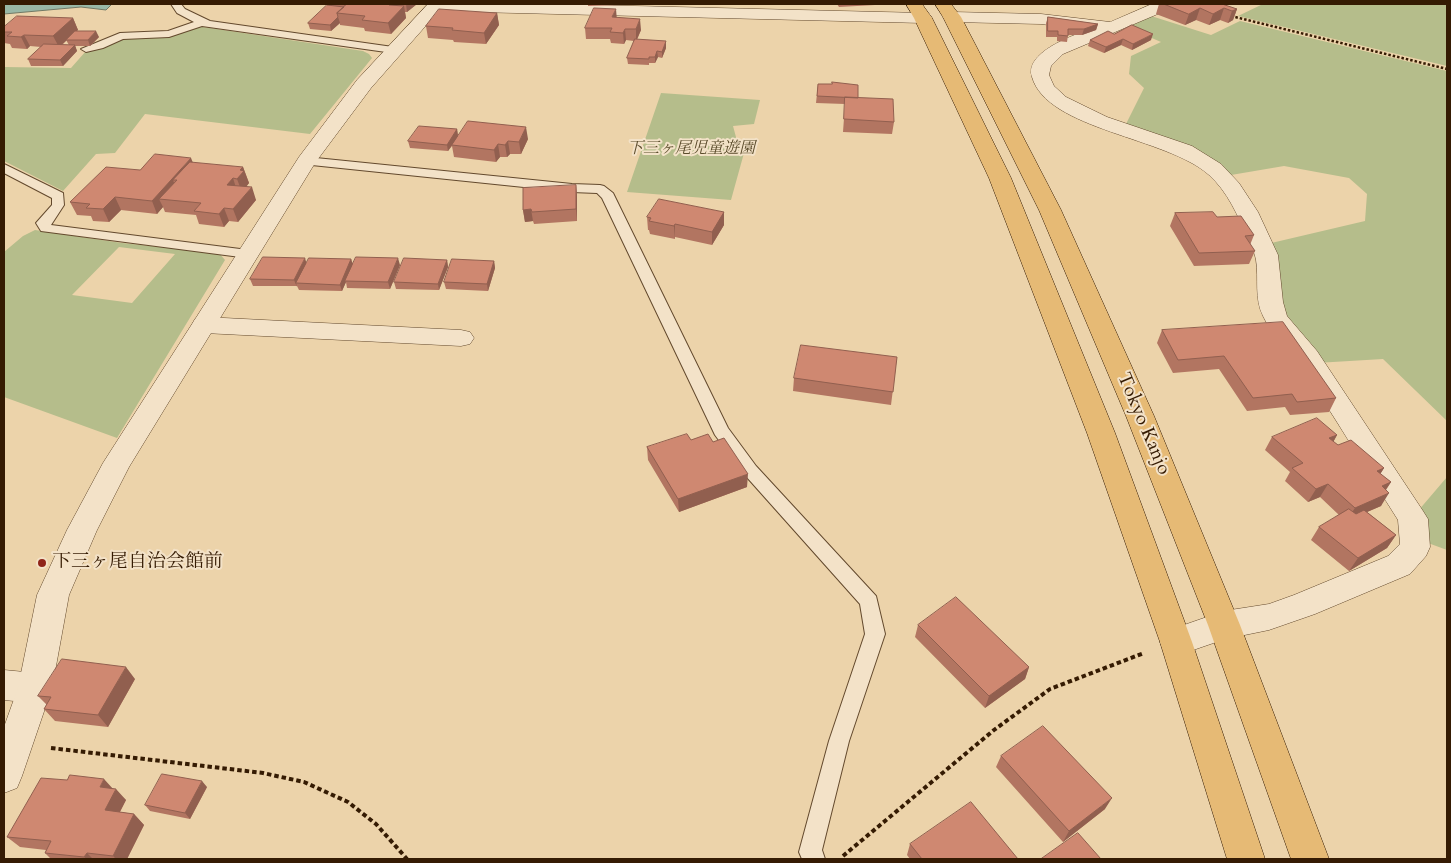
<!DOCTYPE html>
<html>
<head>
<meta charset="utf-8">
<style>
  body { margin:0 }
  #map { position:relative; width:1451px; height:863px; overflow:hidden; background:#ecd3aa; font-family:Cardo,serif }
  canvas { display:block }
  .frame { position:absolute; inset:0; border:5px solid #351b03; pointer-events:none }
</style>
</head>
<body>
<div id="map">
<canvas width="1451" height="863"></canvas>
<div class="frame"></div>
</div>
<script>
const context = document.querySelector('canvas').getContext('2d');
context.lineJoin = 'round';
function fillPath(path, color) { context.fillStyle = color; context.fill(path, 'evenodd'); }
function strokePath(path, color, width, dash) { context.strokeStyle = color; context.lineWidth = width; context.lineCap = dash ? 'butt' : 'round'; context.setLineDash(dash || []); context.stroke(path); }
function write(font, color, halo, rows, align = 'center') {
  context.font = font + ' Cardo,"Noto Serif JP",serif'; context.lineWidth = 4; context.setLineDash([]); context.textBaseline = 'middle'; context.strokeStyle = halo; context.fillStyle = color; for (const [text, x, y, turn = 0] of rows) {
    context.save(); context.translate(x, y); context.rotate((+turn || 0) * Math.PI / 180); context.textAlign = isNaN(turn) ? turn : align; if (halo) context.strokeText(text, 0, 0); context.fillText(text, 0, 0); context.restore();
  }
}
fillPath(new Path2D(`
  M1263,4H1447V66L1238,16Z
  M1148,15L1211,35L1240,21L1447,71V421L1383,359L1316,363L1289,324L1267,244L1365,221L1367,194L1349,178L1284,166L1231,175L1125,126L1144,88L1129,74L1131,56L1161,42L1124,26Z
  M197,26L363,51L369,54L372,58L310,134L145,114L115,153L96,154L63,191L4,161V67L71,68L86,51L103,48L119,40Z
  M661,93L760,100L754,124L733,126L740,152L744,153L731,200L627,192Z
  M35,230L122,243L219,253L225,260L117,438L4,397V252L23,236ZM119,247L175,254L132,303L72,295Z
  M1447,477V550L1428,543L1418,511Z`), '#b5bd8b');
const water = new Path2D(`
  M4,4H112L106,10L81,7L4,14Z`);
fillPath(water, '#99b8a6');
strokePath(water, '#717965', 1);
const service = new Path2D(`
  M171,4H181L185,9L210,21L393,47L398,50L393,53L202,26L169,37L123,39L103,48L86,52L81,49L120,33L168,31L194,22L177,13Z
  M306,157L572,184L600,185L604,186L613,193L728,428L756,466L876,596L885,634L849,741L822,850L825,859H802L799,852L829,741L865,634L860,604L744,474L715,435L602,198L597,193L572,192L302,164L300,161Z
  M4,164L63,193L64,205L51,225L248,250L255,254L248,258L41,231L36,223L52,205V198L4,173Z`);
const minor = new Path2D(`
  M428,4H552L923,13L929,14L932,18L929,22L923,23L435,11L429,10L427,6Z
  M1152,4H1174L1172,8L1063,54L1051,66L1049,75L1054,86L1066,97L1107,117L1192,146L1221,164L1239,183L1258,212L1278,255L1283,302L1287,316L1317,351L1423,511L1428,519L1430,547L1426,556L1410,574L1315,614L1269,630L1225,639L1176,656L1164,652L1160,642L1164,632L1224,611L1269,604L1294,595L1388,556L1400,544L1398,520C1365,468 1334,415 1299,364C1288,347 1271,334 1263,316C1254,298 1259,279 1256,260C1255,253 1251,246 1248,239C1238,216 1228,192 1209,175C1167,137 1047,130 1032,77C1024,53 1071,36 1088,30L1041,24L952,22L946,21L943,17L946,13L952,12L1041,14L1110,22Z
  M204,317L461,330L470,332L474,338L470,344L461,346L204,333L195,331L192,325L195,319Z
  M4,670L35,673L47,677L52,688L47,699L35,703L4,700Z`);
const tertiary = new Path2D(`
  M428,4H445L371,88L315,163L129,467L97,530L69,595L52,688L22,776L17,788L4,793V727L18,688L37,595L67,530L103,463L299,157L357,80Z`);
const trunk = new Path2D(`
  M906,4H922L932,18L1011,178L1115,433L1192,642L1265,859H1227L1160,642L1087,433L989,178L914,18Z
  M935,4H951L961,17L1061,210L1154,416L1240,625L1329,859H1291L1208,625L1126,416L1039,210L943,17Z`);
strokePath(service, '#63492d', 2);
strokePath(minor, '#63492d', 1);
strokePath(tertiary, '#63492d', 1);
strokePath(trunk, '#351b03', 1);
strokePath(new Path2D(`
  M1231,16L1447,69`), '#351b03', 2.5, [2.5, 2]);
strokePath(new Path2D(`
  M51,748L263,773L304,782L348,802L376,824L407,859
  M843,856L994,730L1050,689L1144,653`), '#351b03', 4, [4.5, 3]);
fillPath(service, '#f3e2c8');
fillPath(minor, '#f3e2c8');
fillPath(tertiary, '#f3e2c8');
fillPath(trunk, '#e6ba75');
fillPath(new Path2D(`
  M327,4H417L407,12H405L406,18L391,34L365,31L364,28L340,25V23L331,31L310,29L308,23L327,6Z
  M588,4H618V5L588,6Z
  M837,4H876L875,5L839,7Z
  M1159,4H1222L1237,9L1233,20L1228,23L1220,20L1209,25L1196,20L1185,25L1156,14Z
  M497,13L499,25L486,44L454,42L453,40L428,38L426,26Z
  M616,17L641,30L637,40L666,48L662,58L658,57L655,63H649V65L628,64L627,58L634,41L626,40L624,44L611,43L610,39H586L585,28Z
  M1048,17L1098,24L1096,30L1082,35H1068L1067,42L1057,41V37H1046V23Z
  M73,18L78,30L76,31L99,37L90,46H75L77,51L63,66H31L28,59L41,47L30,46L27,49L12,48L10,44L4,43V27ZM66,40L69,45H62L67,40Z
  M1114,34L1151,40L1132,50L1121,45L1104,53L1088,46L1090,40Z
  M818,84L858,98L894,122L892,134L843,132L845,104L816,103Z
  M457,129L458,136L528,139L521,154H510L507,157H500L496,162L454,157L452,146L448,151L410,148L408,141Z
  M243,167L249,183L246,187L256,200L238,222L229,221L224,227L199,224L196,215L165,212L163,207L157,214L121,210L109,222L93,221L91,216L77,215L70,202L140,170Z
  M576,185L577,197V221L534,224L533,221L525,222L523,210Z
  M724,212V225L712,245L675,237V239L650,234L649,230H648L647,217Z
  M1175,213L1217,217L1254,235L1250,245L1255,251L1249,264L1194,266L1170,226Z
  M351,259L353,264L400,265L390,289L347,288L346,282L342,291L299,290L297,286H253L250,279L307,263Z
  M447,260L448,267L439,290L396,289L394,282Z
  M494,261L495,268L488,291L446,289L444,282Z
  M1162,330L1336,398L1329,412L1290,415L1285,407L1247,411L1219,369L1173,373L1157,343Z
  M897,357L891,405L793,391L794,378Z
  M1337,435L1333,442L1338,445L1384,468L1380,474L1391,482L1386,490L1381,506L1367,512L1396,535L1387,548L1349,571L1311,540L1319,527L1339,515L1320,497L1308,502L1285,481L1290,472L1265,450L1272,437Z
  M691,440L713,442L747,487L679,512L648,460L647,447Z
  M918,625L1029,667L1025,679L985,708L915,637Z
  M135,679L108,727L55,721L44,709L47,705L38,696Z
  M1001,756L1105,809L1063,842L996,767Z
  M207,787L190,819L150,811L145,805Z
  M112,788L126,800L120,812L134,814L144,825L127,859H51L45,853L46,850L20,847L7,837Z
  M910,844L1018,859H910L907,855Z`), '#b27561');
fillPath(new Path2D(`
  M406,4H417L407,12Z
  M404,6L406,18L391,34L388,23Z
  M1200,8L1196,20L1185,25L1189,14Z
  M1224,8L1220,20L1209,25L1213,14Z
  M616,9L617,21L612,17Z
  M1237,9L1233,20L1228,23L1232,11Z
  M497,13L499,25L486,44L484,33Z
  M338,17L340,23L331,31L330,25Z
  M73,18L78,30L59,47L53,36Z
  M640,19L641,30L636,41V29Z
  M1098,24L1096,30L1082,35L1084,29Z
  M625,29L626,40L624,44L623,33Z
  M96,31L99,37L90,46L88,40Z
  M1153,34L1151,40L1132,50L1133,44Z
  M24,35L30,46L27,49L21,37Z
  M1123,39L1121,45L1104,53L1106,47Z
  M666,41V48L662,58V52Z
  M75,45L77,51L63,66L60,60Z
  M657,51L658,57L655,63V57Z
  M526,127L528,139L521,154L519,142Z
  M457,129L458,136L448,151L447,145Z
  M508,141L510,154L507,157L505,145Z
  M498,144L500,157L496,162L494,150Z
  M191,158L196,170L177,180H173L177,191L159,199L163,207L157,214L152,201Z
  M243,167L249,183L242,192L237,179L240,170Z
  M233,178L237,191L227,185Z
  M576,185L577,197V221L576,209Z
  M252,187L256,200L238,222L233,209Z
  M115,197L121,210L109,222L103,209Z
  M224,208L229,221L224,227L219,214Z
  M531,209L533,221L525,222L523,210Z
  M724,212V225L712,245V232Z
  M675,224V239L674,226Z
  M305,258L307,265L296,283L297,287L294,280Z
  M398,258L400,265L390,289L388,282Z
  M351,259L353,266L345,281L346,282L342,291L340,285Z
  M447,260L448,267L439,290L438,284Z
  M494,261L495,268L488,291L487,284Z
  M1337,435L1330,448L1329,438Z
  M1384,468L1376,481L1377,471Z
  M748,474L747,487L679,512L678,499Z
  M1391,482L1382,495V486Z
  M1328,484L1320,497L1308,502L1316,489Z
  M1389,493L1381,506L1346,521L1355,508Z
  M1396,535L1387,548L1349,571L1358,558Z
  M126,667L135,679L108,727L98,715Z
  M1029,667L1025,679L985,708L989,696Z
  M104,779L114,790L100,787Z
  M202,781L207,787L190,819L185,813Z
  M116,789L126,800L115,821L105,810Z
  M1112,798L1105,809L1063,842L1069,831Z
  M134,814L144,825L127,859H116L113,856Z
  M87,853L93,859H86L84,857Z`), '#915f4f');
const building = new Path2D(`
  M347,4H390L389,5L404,6L388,23L362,20L365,16L337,13Z
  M1164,4H1222L1237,9L1232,11L1224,8L1213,14L1200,8L1189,14Z
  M327,5L344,7L337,13L338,17L330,25L308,23Z
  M594,8L616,9L612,17L640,19L636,29H625L623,33L610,32L612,28H585Z
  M439,9L497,13L484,33L452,30L453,28L426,26Z
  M17,16L73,18L53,36L24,35L21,37L7,36L12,32H4V27Z
  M1048,17L1098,24L1084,29H1068V36L1058,35V31H1048Z
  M1132,25L1153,34L1133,44L1123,39L1106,47L1090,40L1108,31L1114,34Z
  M75,31H96L88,40H66Z
  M635,39L666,41L662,52L657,51L655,57H649V59L627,58Z
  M44,44L75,45L60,60L28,59Z
  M832,82L858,85V98L817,96L818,84H832Z
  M845,97L893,99L894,122L844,119Z
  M468,121L526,127L519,142L508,141L505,145L498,144L494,150L452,145Z
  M419,126L457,129L447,145L408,141Z
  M155,154L191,158L152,201L115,197L103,209L86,208L90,204L70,202L106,167L140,170Z
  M190,162L243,167L240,170L244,171L237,179L233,178L227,185L252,187L233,209L224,208L219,214L194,211L201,203L159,199L177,180H173Z
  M576,185V209L532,212L531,209L523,210V188Z
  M659,199L724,212L712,232L675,224L674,226L649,221L651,218L647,217Z
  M1213,212L1217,217L1241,216L1254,235L1245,236L1255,251L1199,253L1175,213Z
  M263,257L305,258L294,280L250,279Z
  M356,257L398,258L388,282L345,281Z
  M309,258L351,259L340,285L296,283Z
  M404,258L447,260L438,284L394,282Z
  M452,259L494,261L487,284L444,282Z
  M1283,322L1336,398L1297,402L1292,394L1253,398L1224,356L1178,360L1162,330Z
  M801,345L897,357L893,392L794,378Z
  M1317,418L1337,435L1329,438L1338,445L1351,440L1384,468L1377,471L1391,482L1382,486L1389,493L1355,508L1328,484L1316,489L1292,468L1303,463L1272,437Z
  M687,434L691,440L708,434L713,442L724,438L748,474L678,499L647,447Z
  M1349,509L1356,514L1364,510L1396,535L1358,558L1319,527Z
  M956,597L1029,667L989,696L918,625Z
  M62,659L126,667L98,715L44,709L51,697L38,696Z
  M1043,726L1112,798L1069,831L1001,756Z
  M162,774L202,781L185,813L145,805Z
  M70,775L104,779L100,787L116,789L105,810L134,814L113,856L87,853L84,857L45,853L51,841L7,837L41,778L67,780Z
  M971,802L1018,859H922L910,844Z
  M1078,833L1101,859H1041Z`);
fillPath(building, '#cf8871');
strokePath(building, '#915f4f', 1);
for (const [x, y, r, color] of [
  [42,563,5,"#8f2418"]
]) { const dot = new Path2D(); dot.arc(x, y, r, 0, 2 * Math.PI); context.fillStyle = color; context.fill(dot); strokePath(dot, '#f3e2c8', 2); }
write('italic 16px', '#5b4c2c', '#f3e2c8', [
  ["下三ヶ尾児童遊園",691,149]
]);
write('19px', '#351b03', '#f3e2c8', [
  ["Tokyo Kanjo",1143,424,67]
]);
write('19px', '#351b03', '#f3e2c8', [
  ["下三ヶ尾自治会館前",52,563]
], 'left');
</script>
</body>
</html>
